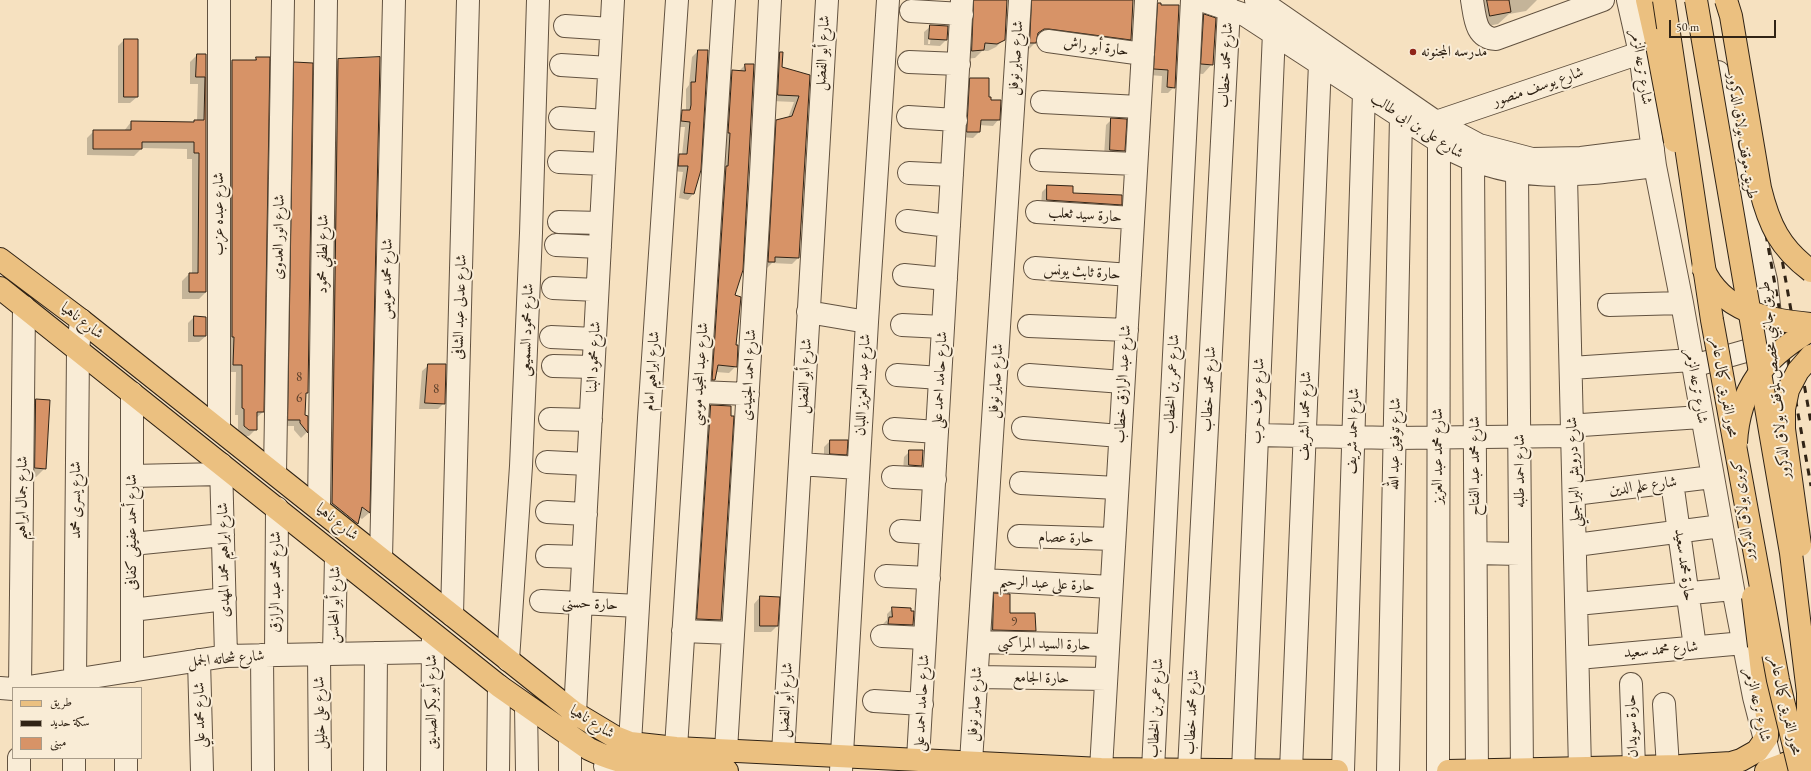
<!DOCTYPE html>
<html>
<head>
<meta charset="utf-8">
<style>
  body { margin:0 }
  #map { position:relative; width:1811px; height:771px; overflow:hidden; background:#f6e1c0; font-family:"EB Garamond",Amiri,serif }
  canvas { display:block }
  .legend { position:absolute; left:12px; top:687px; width:130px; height:72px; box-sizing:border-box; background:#f9ecd6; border:1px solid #a99c89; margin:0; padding:5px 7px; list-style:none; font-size:12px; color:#302315 }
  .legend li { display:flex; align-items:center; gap:8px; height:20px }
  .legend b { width:20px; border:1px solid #a99c89 }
  .scale { position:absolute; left:1669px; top:20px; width:107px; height:18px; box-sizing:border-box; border:2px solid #302315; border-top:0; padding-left:5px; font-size:12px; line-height:14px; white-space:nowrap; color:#302315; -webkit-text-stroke:3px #f9ecd6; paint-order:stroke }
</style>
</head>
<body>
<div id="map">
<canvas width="1811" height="771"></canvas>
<ul class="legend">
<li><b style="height:5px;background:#ebc080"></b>طريق</li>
<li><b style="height:5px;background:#302315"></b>سكة حديد</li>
<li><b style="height:11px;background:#d79367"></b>مبنى</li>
</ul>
<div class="scale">50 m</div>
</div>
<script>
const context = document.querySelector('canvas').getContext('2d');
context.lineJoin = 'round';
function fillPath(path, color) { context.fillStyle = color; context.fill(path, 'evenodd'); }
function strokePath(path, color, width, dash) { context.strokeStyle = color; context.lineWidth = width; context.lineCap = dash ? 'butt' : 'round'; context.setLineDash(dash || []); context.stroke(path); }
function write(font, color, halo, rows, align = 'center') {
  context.font = font + ' "EB Garamond",Amiri,serif'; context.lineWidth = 4; context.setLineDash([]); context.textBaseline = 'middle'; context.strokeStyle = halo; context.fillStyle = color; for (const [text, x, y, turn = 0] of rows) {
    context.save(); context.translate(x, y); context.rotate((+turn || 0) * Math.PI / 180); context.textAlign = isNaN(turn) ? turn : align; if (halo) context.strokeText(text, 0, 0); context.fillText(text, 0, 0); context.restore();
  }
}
fillPath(new Path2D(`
  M963,0H1007L1004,39L996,47L988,51H982L975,58L964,59Z
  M1021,0H1133L1130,39L1122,47L1041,36L1037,37L1035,43L1027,51Z
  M1463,0H1537L1526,11L1509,14L1498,24L1478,28Z
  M1159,4L1174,87L1168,93H1161L1162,76L1149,75L1153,10Z
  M1204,15L1212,64L1203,74L1193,73L1195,24Z
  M931,26L946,40L940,46L924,45V32ZM929,31H931L930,44H928Z
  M124,40H137V97L130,103H118V46Z
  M698,51L693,194L688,200L679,198L683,172L673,171L674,161L680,155H682L685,127H676L677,117L683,111H686V89L689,85L692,57Z
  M780,53L781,68L809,76L798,258L792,264L772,263L767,268H762L770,127L777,121L788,118L794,102L772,101L774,59Z
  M197,55H206V292L199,299H182V281L189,274H192V159H187V149L142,148L134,156L87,155V138L94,131H124L131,122L192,123L197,121L198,84H190V62Z
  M257,58L263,412L256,418V429L249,436H242L238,433V415H235L236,372H227L225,68L232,61H253Z
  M379,58L369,513L362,519L359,517L357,524L350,531L325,511L331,68L338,60Z
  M295,63L307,393L305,395L304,416H307V432L301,438L294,430V426H283L289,70Z
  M745,65H753L733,296L736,366L729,373L716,372L715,380L708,386L726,78L732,71L738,72Z
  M970,79L988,98L999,119L993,126L979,125V132L973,138L961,137L964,85Z
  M1112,119L1124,151L1118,157L1104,156L1106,125Z
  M1048,186L1072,194L1121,204L1114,210L1041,206L1042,192Z
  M194,317L206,336L199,342H188V323Z
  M429,365L444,403L438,409H419L422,371Z
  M36,400L49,401L45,468L36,477H26L27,409Z
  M711,406L730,417L720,620L714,626L691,625L705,412Z
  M830,441L846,454L840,460L824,459V447Z
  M910,451L921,465L915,472L903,471L904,457Z
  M995,594L1009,614L1035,630L1029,636H987L989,600Z
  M760,597L777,626L771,632H754V604Z
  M893,608L912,624L906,631L883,630V624L887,620V614Z`), '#0003');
const building = new Path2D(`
  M974,0H1007L1005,40L997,44L985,43L984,50L972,51Z
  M1032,0H1133L1131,40L1049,29H1044L1038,33L1036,43H1030Z
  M1487,0H1509L1511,12L1490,16Z
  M1158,3H1161V5H1179L1175,88L1167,87L1168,70L1154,69Z
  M1204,14L1216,18L1213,65L1201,64Z
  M930,25L948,26L947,40L929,39Z
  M124,39H138V97H124Z
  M698,50H708L701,170L694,194L684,193L688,166H678L679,154H687L690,122L681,121L682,110H690L691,105V82H695Z
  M780,52H783L782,67L810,75L799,258L775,257V262H768L776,120L792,116L799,96L778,95Z
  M197,54H206V292H189V273H198L199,153H194V142H142V149H93V130H131V121L194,122V120H204L205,77H196Z
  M256,57H270L264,412H257V430H249L244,426V409L242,408V365H233L234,337H232V60H256Z
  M380,57L370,513L362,507L358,524L332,503L338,59Z
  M294,62L313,63L308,393H306L305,415L308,416V433L300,423V420H288Z
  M745,64H754L743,270L735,295L741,297L736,345H738L737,367L718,365L715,380H712L726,166H728L730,133H728L732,70L745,71Z
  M970,78H989V97H991V100H1001L1000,120H981L980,132H967Z
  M1111,118L1127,119L1125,151L1110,150Z
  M1047,185L1073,186V193L1122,195V205L1047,200Z
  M194,316L206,317V336H194Z
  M428,364H446L445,404L425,403Z
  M36,399L50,400L46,469L35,468Z
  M711,405L731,406V416H734L721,620L697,619Z
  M830,440H848L847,455L830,454Z
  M909,450H923L922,466L909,465Z
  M994,593L1010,594V613H1035L1036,631L993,630Z
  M760,596L780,597L778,626H760Z
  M892,607L911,608V611H914L913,625L888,624L889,617H892Z`);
fillPath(building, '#d79367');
strokePath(building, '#302315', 1);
const minor = new Path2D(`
  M219,0V429
  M1201,0L1245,15L1455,152C1523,186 1584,174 1655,166
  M1256,0L1265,4L1436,122L1479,145L1532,159L1581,158L1653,149
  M1472,0C1475,17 1475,38 1496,39L1603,0
  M1628,0L1640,53L1655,166L1682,303L1733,589L1754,697L1773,771
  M911,11L962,14
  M565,26L611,29
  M1048,41L1143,54
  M909,62L959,64
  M561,65L609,68
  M1718,72L1738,165L1766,280L1779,392L1780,414
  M1042,102L1139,107
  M908,117L956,120
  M560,118L606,121
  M1436,122L1640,53
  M1041,160L1136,164
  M1473,161L1477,771
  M559,162L604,164
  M1517,172L1522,770
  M909,173L952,175
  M1566,176L1580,769
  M1037,212L1133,218
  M907,221L949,226
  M559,222L601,223
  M556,245L600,247
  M1035,268L1130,275
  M904,275L946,279
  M553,288L597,290
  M1609,305L1682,303
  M808,312L867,322
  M902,325L943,327
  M1029,326L1127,330
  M551,337L595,339
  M553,366L593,367
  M1693,366L1774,343
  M1571,368L1692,360
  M897,375L940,378
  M1029,375L1123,382
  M699,392L748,394
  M550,419L591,420
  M1023,428L1120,436
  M894,429L937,432
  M1257,435L1395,438L1570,436L1575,429L1582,425L1701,417
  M547,462L588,464
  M221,464L226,656
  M800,464L858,468
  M275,473L283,0
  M132,476L221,474
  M893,477L935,479
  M1672,482L1695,647
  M1021,483L1117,488
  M1574,494L1712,477
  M319,508L326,0
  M547,512L586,514
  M901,531L931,533
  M1019,536L1114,539
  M132,544L223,535
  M1576,545L1721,526
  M1476,553L1520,554
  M547,556L583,557
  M381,558L394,0
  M886,576L929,578
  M983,580L1111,587
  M541,601L638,606
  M1577,604L1733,589
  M132,610L225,599
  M452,615L468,0
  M683,631L733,633
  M882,636L925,638
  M979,642L1108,645
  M319,654L320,771
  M334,654L336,556
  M262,655L263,771
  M276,655L277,508
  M1578,658L1744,643
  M199,660L202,771
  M508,660L521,466L531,233L538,0
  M132,671V393
  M977,677L1106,679
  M75,680L78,350L81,320
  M1631,684L1634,767
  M0,688L13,689
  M20,688L24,307
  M22,688L226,656L432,652
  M874,701L922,704
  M1664,704L1668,767
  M526,706L527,771
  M575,713L613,0
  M630,743L649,418L677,0
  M676,748L724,0
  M726,750L761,173L770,0
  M783,753L827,0
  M19,758V771
  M74,758V771
  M126,758V771
  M918,759L962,0
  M971,762L1020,0
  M605,766L611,771
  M1101,769L1146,0
  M1153,769L1192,0
  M1189,769L1229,8
  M1243,770L1274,32
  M1291,770L1320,63
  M375,771L376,653
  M432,771L433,638
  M498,771L499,686
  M570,771V737
  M841,771L867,322L888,0
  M1343,771L1364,92
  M1388,771L1401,116
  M1438,771L1439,141`);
const major = new Path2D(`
  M1647,0L1656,40
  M0,259L81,320L575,713L615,737L630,743L676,748L1101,769L1337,771
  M0,288L499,686L589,749C632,771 679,769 727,771
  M1448,771L1680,766L1731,763L1741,760L1757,751L1767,737V716L1759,646
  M1766,771L1811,754`);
strokePath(minor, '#625240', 24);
strokePath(major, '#302315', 24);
strokePath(minor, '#f9ecd6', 22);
strokePath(major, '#ebc080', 22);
strokePath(new Path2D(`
  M1724,0L1811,486
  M1736,0L1811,423`), '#302315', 3, [7, 7]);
const majorBridge = new Path2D(`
  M1656,40L1675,141
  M1703,268C1722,312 1768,320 1811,324
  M1736,443C1739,388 1765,357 1811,330
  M1800,545L1784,429V409L1788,390L1798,371L1811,356
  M1753,597L1759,646`);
const highwayBridge = new Path2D(`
  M1664,0L1712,320L1778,680L1800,771
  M1696,0L1791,553L1808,693V730L1811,771
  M1726,0L1731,16L1760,188C1769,225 1780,248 1811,271`);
strokePath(majorBridge, '#302315', 24, []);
strokePath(highwayBridge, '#302315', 24, []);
strokePath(majorBridge, '#ebc080', 22);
strokePath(highwayBridge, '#ebc080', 22);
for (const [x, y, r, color] of [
  [1413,52,4,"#8f2418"]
]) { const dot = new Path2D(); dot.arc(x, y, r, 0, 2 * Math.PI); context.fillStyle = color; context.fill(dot); strokePath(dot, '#f9ecd6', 1.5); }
write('13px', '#5a3f2a', null, [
  ["8",299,377],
  ["8",436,389],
  ["6",299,398],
  ["9",1014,622]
]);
write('15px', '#302315', '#f9ecd6', [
  ["حارة أبو راش",1096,47,8],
  ["شارع أبو الفضل",823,53,-87],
  ["شارع صابر نوفل",1016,58,-86],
  ["شارع محمد خطاب",1226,65,-87],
  ["شارع ترعه الزمر",1641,67,81],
  ["شارع يوسف منصور",1538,87,-19],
  ["شارع على بن ابى طالب",1417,126,33],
  ["طريق موقف بولاق الدكرور",1742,136,81],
  ["شارع عبده عزب",219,214,-90],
  ["حارة سيد ثعلب",1085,215,4],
  ["شارع انور العدوى",279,237,-89],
  ["شارع لطفي محمود",323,254,-89],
  ["حارة ثابث يونس",1082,272,4],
  ["شارع محمد عويس",387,279,-89],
  ["شارع عدلى عبد الشافى",460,307,-88],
  ["شارع ناهيا",82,321,38],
  ["شارع محمود السميعى",527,330,-88],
  ["شارع محمود البنا",594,357,-87],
  ["شارع ابراهيم امام",652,371,-86],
  ["شارع عبد المجيد موسي",700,374,-86],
  ["شارع احمد الجنيدى",749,375,-87],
  ["شارع أبو الفضل",805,376,-87],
  ["شارع حامد احمد على",940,380,-87],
  ["طريق جانبي مخصص لموقف بولاق الدكرور",1775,380,-96],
  ["شارع صابر نوفل",996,381,-86],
  ["شارع عبد الرازق خطاب",1123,384,-87],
  ["شارع عمر بن الخطاب",1172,384,-87],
  ["شارع عبد العزيز اللبان",863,385,-87],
  ["شارع ترعه الزمر",1696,386,80],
  ["محور الفريق كمال عامر",1724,387,80],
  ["شارع محمد خطاب",1209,389,-87],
  ["شارع عوف حرب",1258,401,-88],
  ["شارع محمد الشريف",1305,416,-88],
  ["شارع احمد شريف",1353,431,-88],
  ["شارع توفيق عبد الله",1395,444,-89],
  ["شارع محمد عبد العزيز",1438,456,-90],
  ["شارع محمد عبد الفتاح",1475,466,-90],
  ["شارع احمد طلبه",1520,471,-90],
  ["شارع درويش البراجيلي",1574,472,-92],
  ["شارع علم الدين",1643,486,-7],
  ["شارع جمال ابراهيم",22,498,-89],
  ["شارع يسرى محمد",76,500,-90],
  ["كوبرى بولاق الدكرور",1743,510,-97],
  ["شارع ناهيا",337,522,39],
  ["شارع أحمد عفيفى كفافى",132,532,-90],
  ["حارة عصام",1066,538,1],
  ["شارع ابراهيم محمد المهدى",224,560,-91],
  ["حارة محمد سعيد",1684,565,82],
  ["شارع محمد عبد الرازق",276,582,-90],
  ["حارة على عبد الرحيم",1047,584,3],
  ["حارة حسنى",590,604,3],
  ["شارع أبو المحاسن",335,605,-89],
  ["حارة السيد المراكبى",1044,644,2],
  ["شارع محمد سعيد",1661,650,-5],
  ["شارع شحاته الجمل",226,659,-5],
  ["حارة الجامع",1041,678,1],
  ["شارع أبو الفضل",786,700,-87],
  ["شارع أبو بكر الصديق",432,702,-90],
  ["شارع حامد احمد على",922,703,-87],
  ["شارع صابر نوفل",975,704,-86],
  ["شارع ترعه الزمر",1757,705,77],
  ["محور الفريق كمال عامر",1785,705,77],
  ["شارع عمر بن الخطاب",1156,708,-87],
  ["شارع محمد خطاب",1192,712,-87],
  ["شارع على خليل",320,713,-91],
  ["شارع محمد علي",200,715,-91],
  ["شارع ناهيا",592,722,32],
  ["حارة سويدان",1632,726,-92]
]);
write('15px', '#302315', '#f9ecd6', [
  ["مدرسه المجنونه",1421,52]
], 'left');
</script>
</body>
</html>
